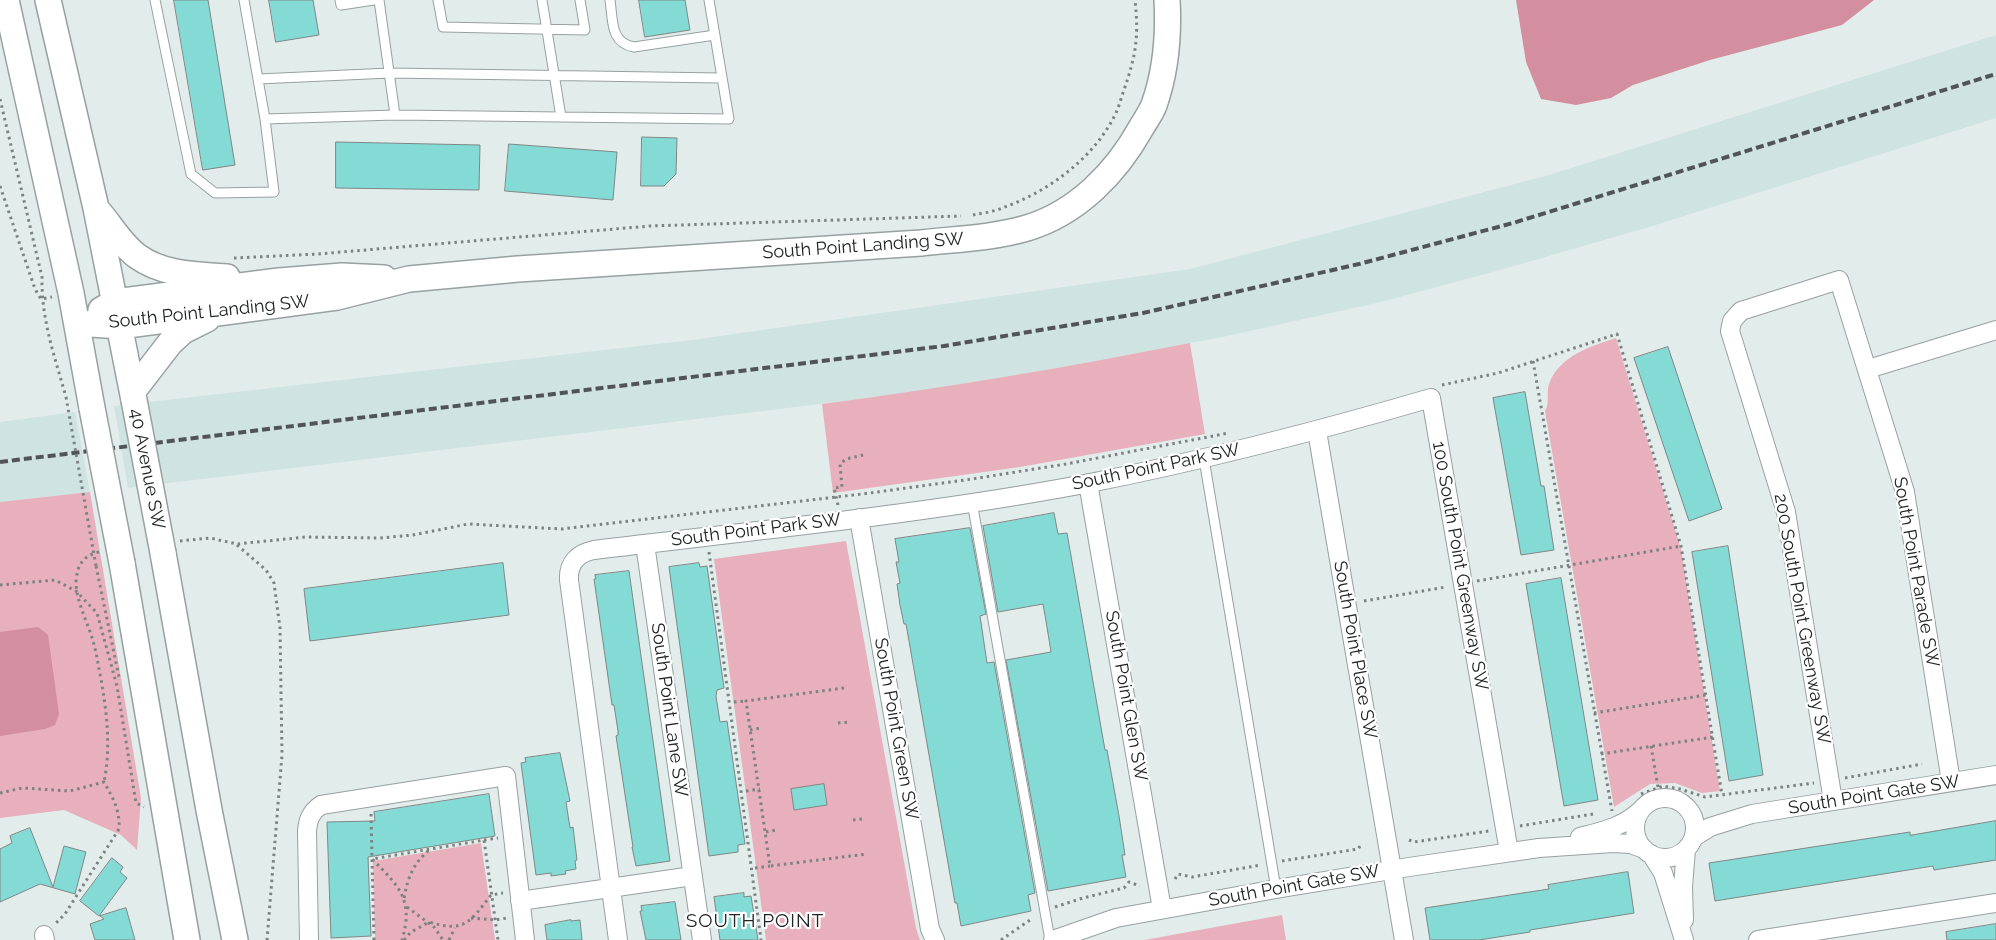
<!DOCTYPE html>
<html>
<head>
<meta charset="utf-8">
<style>
  body { margin:0 }
  canvas { display:block; background:#e2eceb }
</style>
</head>
<body>
<canvas width="1996" height="940"></canvas>
<script>
const context = document.querySelector('canvas').getContext('2d');
context.lineJoin = 'round';
function fillPath(path, color) { context.fillStyle = color; context.fill(path, 'evenodd'); }
function strokePath(path, color, width, dash) { context.strokeStyle = color; context.lineWidth = width; context.lineCap = dash ? 'butt' : 'round'; context.setLineDash(dash || []); context.stroke(path); }
function write(font, color, halo, rows, align = 'center') {
  context.font = font + ' Raleway,sans-serif'; context.lineWidth = 4.5; context.setLineDash([]); context.textBaseline = 'middle'; context.strokeStyle = halo; context.fillStyle = color; for (const [text, x, y, turn = 0] of rows) {
    context.save(); context.translate(x, y); context.rotate((+turn || 0) * Math.PI / 180); context.textAlign = isNaN(turn) ? turn : align; if (halo) context.strokeText(text, 0, 0); context.fillText(text, 0, 0); context.restore();
  }
}
fillPath(new Path2D(`
  M1996,35V118L1649,227L1500,270L1381,302L1227,336L1064,367L903,394L128,488L114,406L692,340L1190,269L1549,175Z
  M75,412L90,492L0,502V422Z`), '#cfe3e1');
fillPath(new Path2D(`
  M1616,338L1681,549L1720,791L1702,793L1675,783L1650,784L1614,807L1545,411C1550,403 1546,392 1549,384C1559,356 1591,346 1616,338Z
  M1190,343L1205,434L1020,467L833,493L822,404C946,388 1068,367 1190,343Z
  M90,492L141,798L137,850L121,835L64,810L0,818V502Z
  M846,541L916,928L920,940H766L714,559Z
  M481,843L495,940H375L373,861Z
  M1282,915L1286,940H1144Z`), '#e8afbc');
fillPath(new Path2D(`
  M1516,0H1874L1842,25L1710,60L1633,85L1611,98L1576,105L1541,99L1526,62Z
  M38,627L48,635L59,714L55,725L45,729L0,736V632Z`), '#d38f9f');
const building = new Path2D(`
  M174,0H208L235,165L203,170Z
  M269,0H313L319,35L276,42Z
  M639,0H685L690,30L645,37Z
  M642,137L677,138L676,174L664,186H641Z
  M336,142L480,145L479,190L336,188Z
  M509,144L617,152L613,200L505,191Z
  M1668,347L1722,509L1689,521L1634,358Z
  M1525,392L1541,486H1544L1554,550L1521,555L1493,398Z
  M1054,513L1058,534L1067,533L1105,750H1107L1119,816L1125,855H1122L1126,877L1048,891L1006,660L1051,652L1046,621L1043,604L998,612L983,526Z
  M970,528L986,614L980,616L987,663L994,662L1035,893L1028,895L1031,911L961,926L957,903H955L906,624H904L900,605L897,584L900,583L896,562H899L895,539Z
  M1728,546L1763,775L1729,781L1692,552Z
  M503,563L509,615L310,641L304,589Z
  M699,563L700,567L707,566L724,688L717,690L716,696L720,722L727,721L745,844L738,845V852L709,856L669,567Z
  M629,571L670,861L636,866L632,847H633L616,736L618,735V731L614,705H612L594,579H596L595,575Z
  M1561,578L1598,800L1564,806L1526,584Z
  M560,753L570,801L566,802L570,828L573,827L577,860L575,861L576,869L565,871L566,874L551,876V873L536,875L521,763L526,762L525,758Z
  M824,784L827,805L794,810L791,789Z
  M489,794L495,836L368,857L371,936L331,938L327,822L375,821L374,812Z
  M1996,821V860L1934,870L1933,866L1715,901L1709,863L1910,832V835Z
  M30,828L53,887L64,846L86,852L75,894L40,884L0,902V849L12,843L10,836Z
  M112,858L123,867L120,872L127,878L99,916L80,901Z
  M1628,872L1634,913L1530,930V932L1479,940H1430L1425,908L1549,889L1548,885Z
  M744,893V897L751,896L758,940H720L714,897Z
  M675,902L681,940H646L640,911H642L641,906Z
  M126,908L135,940H95L90,924L104,919L100,916Z
  M571,920V921L580,920L582,940H547L545,925Z
  M1996,924V940H1947L1946,932Z`);
fillPath(building, '#84dbd6');
strokePath(building, '#7e8786', 1);
const lane = new Path2D(`
  M155,0L191,174L215,193L274,192L265,119L244,0
  M340,0L341,5L374,0
  M379,0L395,115
  M438,0L443,27L585,30L580,0
  M542,0L561,117
  M610,0C613,20 610,43 634,47L715,35
  M258,79L390,73L721,78
  M265,119L395,115L729,119L709,0
  M1204,459L1276,889
  M972,502L1050,940`);
const street = new Path2D(`
  M1868,369L1996,330
  M1317,431L1404,940
  M1088,483L1162,909
  M859,518L930,929L935,940
  M645,544L702,940
  M1635 828a30 30 0 1 1 60 0a30 30 0 1 1-60 0Z
  M1833,801L1786,512L1730,331L1732,321L1741,311L1839,280L1905,492L1951,782
  M1580,837C1603,831 1623,827 1641,810
  M1694,837L1710,827L1752,814L1996,775
  M1651,854L1663,873L1684,940
  M520,901L693,876
  M1684,920L1683,887L1686,849
  M44,935L45,940
  M309,940L307,831C308,819 311,812 321,805L506,776L525,940
  M618,940L569,580C568,563 578,553 594,550C759,530 927,514 1090,483C1205,460 1318,431 1431,398L1509,852
  M1053,940L1116,918L1276,889L1409,867L1539,848L1613,843L1631,844L1644,849
  M1758,940L1996,903`);
const secondary = new Path2D(`
  M6,0L71,293L92,408
  M48,0L96,208L134,400
  M99,212C111,226 122,245 137,256C163,275 196,275 227,277
  M101,310L115,302L279,281L342,276L384,278
  M77,323L120,326L337,297L409,279L518,269L921,243C956,239 993,238 1027,228C1077,213 1116,173 1141,128C1145,121 1151,113 1154,105C1166,71 1169,36 1167,0
  M133,391L170,343L183,331L207,319
  M163,553L209,810L235,940
  M122,563L187,940`);
strokePath(lane, '#97a1a0', 11);
strokePath(street, '#97a1a0', 20);
strokePath(secondary, '#97a1a0', 28);
strokePath(new Path2D(`
  M0,99L42,277C41,319 55,358 66,397
  M0,186L35,289L41,299L52,297
  M973,215C982,213 993,212 1002,208C1048,192 1093,159 1115,115C1119,107 1121,98 1124,90C1136,55 1139,37 1135,0
  M234,258L318,254L650,226L961,216
  M1533,361L1612,811
  M1442,385L1498,373L1617,334L1681,546L1722,795
  M838,505L834,488L842,487L840,464L846,459L867,454
  M180,541L210,538L237,544L306,537L380,538L413,535L468,524L562,529L870,493L972,479L1066,464L1229,433
  M237,545L266,570L274,583L280,628L282,755L267,940
  M99,552C83,556 77,565 76,582C76,601 88,623 93,641C97,654 98,666 101,679C107,714 111,747 104,782
  M709,552L761,940
  M96,566L119,677
  M1477,581L1681,546
  M0,585L55,580L76,591L97,613L117,686L136,803L144,807
  M1364,601L1446,587
  M844,688L746,701L770,866L867,854
  M734,702L746,701
  M1594,713L1706,695
  M838,723L849,722
  M750,730L761,728
  M1651,746L1658,787
  M1601,754L1713,737
  M1845,778L1922,764
  M746,791L760,789
  M0,793L22,788L70,791L104,782C113,798 120,810 119,829L65,914L55,924
  M1641,794L1663,786L1680,789L1705,797L1814,783
  M371,814L372,859C399,886 414,900 402,940
  M853,820L863,819
  M1520,826L1593,814
  M766,832L776,830
  M484,840L498,838
  M1409,840L1414,842L1489,831
  M1282,861L1358,849L1361,845
  M755,868L770,866
  M1175,879L1178,874L1192,877L1261,865
  M404,898C408,877 413,864 429,850
  M407,907L434,927L443,940
  M1055,907L1083,898L1124,888L1129,882L1140,886
  M471,918L495,920L507,918
  M374,940L372,859L484,840L498,940
  M404,940L411,932L429,922C465,933 470,922 491,895L503,893
  M449,940L455,928
  M1001,940L1033,918`), '#7b8281', 3, [2.5, 4]);
strokePath(lane, '#fff', 9);
strokePath(street, '#fff', 18);
strokePath(secondary, '#fff', 25);
strokePath(new Path2D(`
  M0,462L944,346L1143,313L1359,264L1513,223L1996,74`), '#505454', 4, [8, 4]);
const secondaryBridge = new Path2D(`
  M134,400L163,553
  M92,408L122,563`);
strokePath(secondaryBridge, '#97a1a0', 28, []);
strokePath(new Path2D(`
  M66,397L96,566`), '#7b8281', 3, [2.5, 4]);
strokePath(secondaryBridge, '#fff', 25);
write('18px', '#212424', '#fff', [
  ["South Point Landing SW",863,246,-4],
  ["South Point Landing SW",209,312,-6],
  ["South Point Park SW",1156,467,-12],
  ["40 Avenue SW",147,469,79],
  ["South Point Park SW",756,530,-7],
  ["100 South Point Greenway SW",1460,566,80],
  ["South Point Parade SW",1916,572,80],
  ["200 South Point Greenway SW",1802,619,80],
  ["South Point Place SW",1355,650,80],
  ["South Point Glen SW",1126,696,80],
  ["South Point Lane SW",669,710,82],
  ["South Point Green SW",896,729,80],
  ["South Point Gate SW",1874,795,-9],
  ["South Point Gate SW",1294,886,-10]
]);
context.letterSpacing = '1px';
write('19px', '#212424', '#fff', [
  ["SOUTH POINT",755,921]
]);
context.letterSpacing = '0px';
</script>
</body>
</html>
